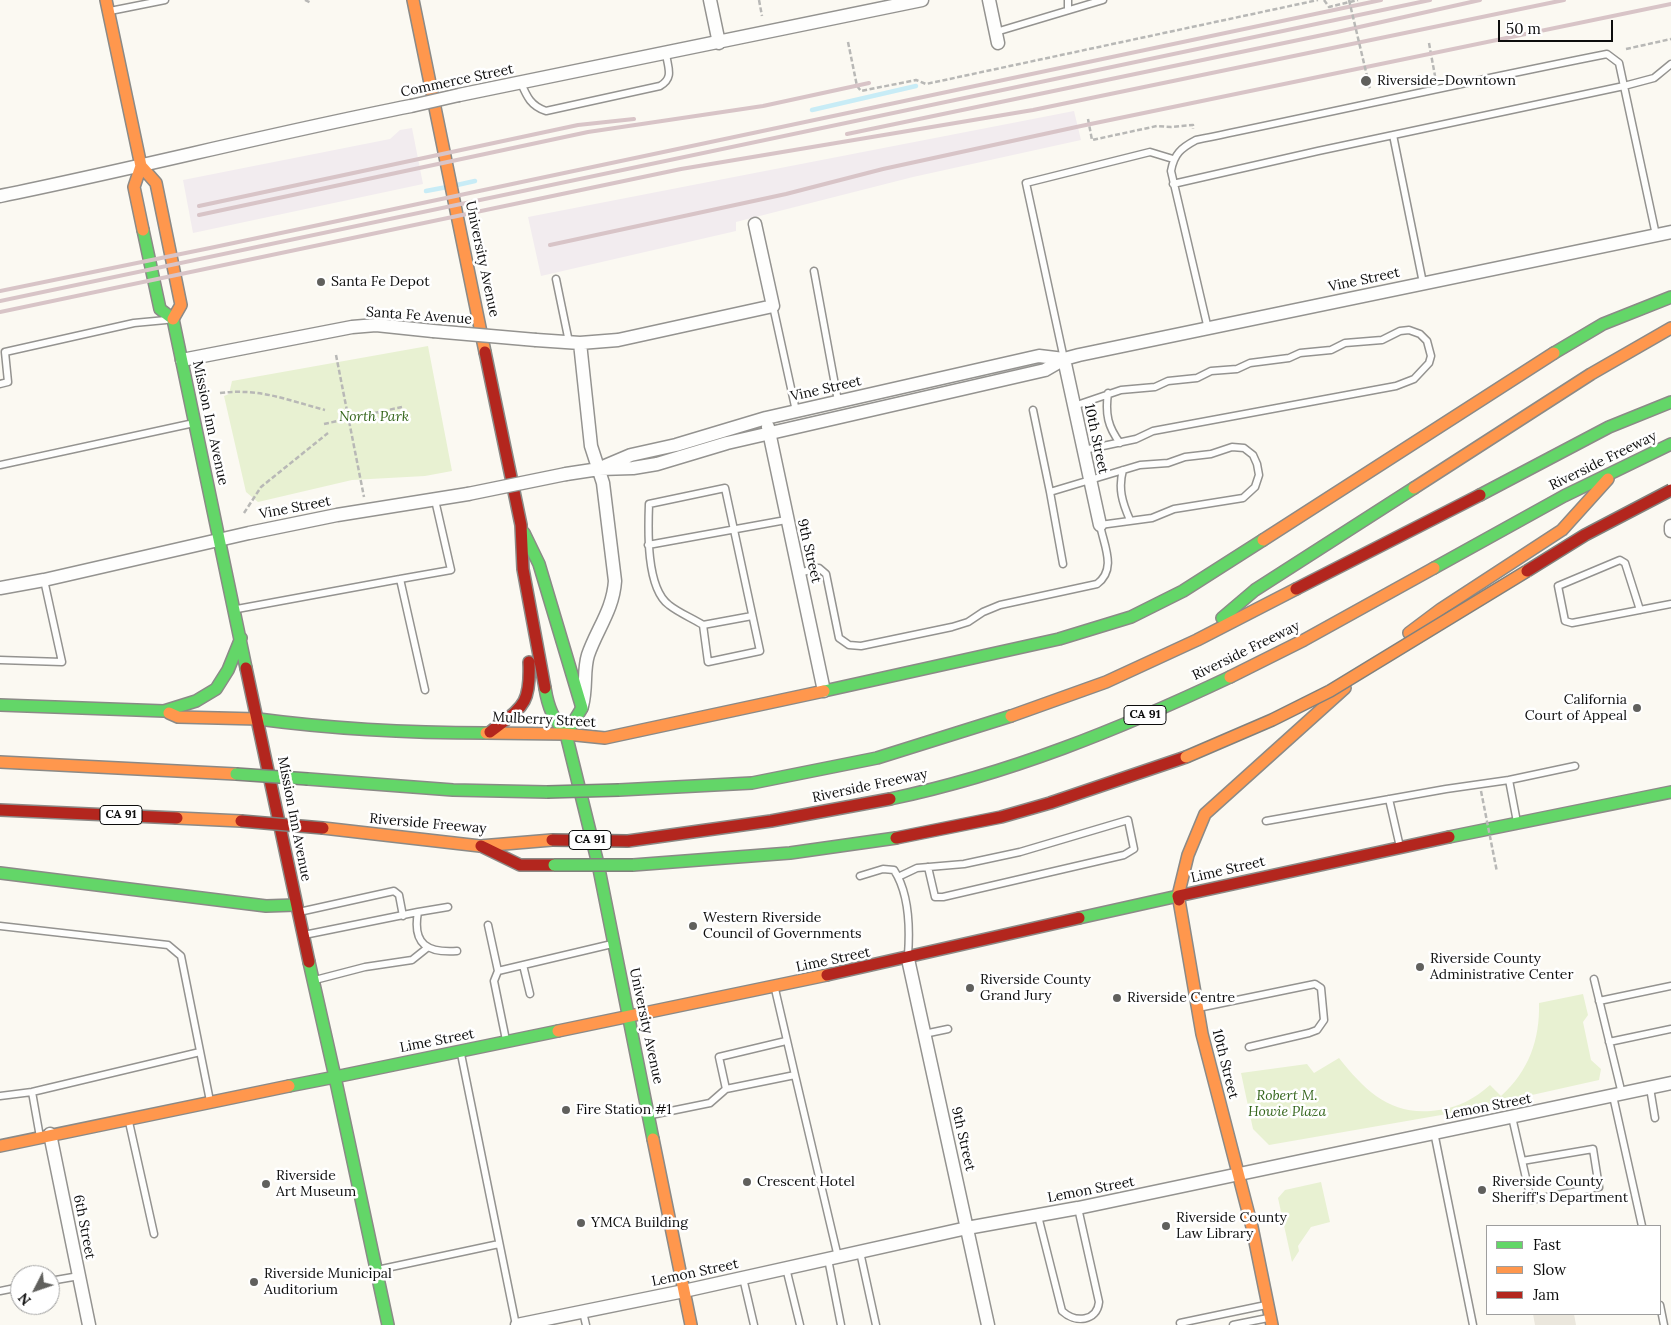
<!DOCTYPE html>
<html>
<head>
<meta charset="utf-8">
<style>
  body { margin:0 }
  #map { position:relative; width:1671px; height:1325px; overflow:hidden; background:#fbf9f2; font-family:Lora,serif }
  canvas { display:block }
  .legend { position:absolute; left:1486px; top:1225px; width:175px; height:90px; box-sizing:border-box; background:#fff; border:1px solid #9e9e9e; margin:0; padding:6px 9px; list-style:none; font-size:15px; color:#0d0d0d }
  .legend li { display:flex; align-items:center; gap:10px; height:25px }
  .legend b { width:25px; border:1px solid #9e9e9e }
  .north { position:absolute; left:10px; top:1265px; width:50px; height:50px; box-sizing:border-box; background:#fff; border:1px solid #9e9e9e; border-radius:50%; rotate:229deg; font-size:14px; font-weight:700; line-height:20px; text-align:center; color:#0d0d0d }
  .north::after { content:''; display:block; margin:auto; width:18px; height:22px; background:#60605d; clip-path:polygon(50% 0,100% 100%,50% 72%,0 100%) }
  .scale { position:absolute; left:1498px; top:20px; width:115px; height:22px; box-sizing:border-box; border:2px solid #0d0d0d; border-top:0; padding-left:6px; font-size:15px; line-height:18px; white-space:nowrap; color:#0d0d0d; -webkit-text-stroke:4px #fff; paint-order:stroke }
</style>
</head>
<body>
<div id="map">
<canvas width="1671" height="1325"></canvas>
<ul class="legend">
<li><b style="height:6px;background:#63d668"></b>Fast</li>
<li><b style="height:6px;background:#ff974d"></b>Slow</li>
<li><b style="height:6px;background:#b3261e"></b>Jam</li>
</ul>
<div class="north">N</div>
<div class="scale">50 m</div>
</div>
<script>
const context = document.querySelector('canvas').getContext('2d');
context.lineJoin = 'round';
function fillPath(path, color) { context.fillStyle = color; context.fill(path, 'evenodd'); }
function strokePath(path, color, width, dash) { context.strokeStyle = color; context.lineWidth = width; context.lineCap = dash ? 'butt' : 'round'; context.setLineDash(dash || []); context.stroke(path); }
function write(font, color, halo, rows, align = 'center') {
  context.font = font + ' Lora,serif'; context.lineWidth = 5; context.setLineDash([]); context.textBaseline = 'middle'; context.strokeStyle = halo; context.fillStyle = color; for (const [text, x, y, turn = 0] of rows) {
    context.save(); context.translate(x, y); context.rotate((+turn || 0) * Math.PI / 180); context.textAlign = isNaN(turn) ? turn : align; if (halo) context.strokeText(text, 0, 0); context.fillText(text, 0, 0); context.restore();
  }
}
fillPath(new Path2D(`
  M1074,111L1081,140L913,177L736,222V231L541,276L528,217Z
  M412,128L423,184L193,233L183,180L390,139L400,130Z`), '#f2ecef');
fillPath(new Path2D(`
  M428,346L452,471L425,476L352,480L258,502L246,492L224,396L229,394L232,381Z
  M1583,994L1588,1015L1583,1022L1591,1060L1601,1069L1599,1080L1447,1114L1269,1145L1253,1129L1241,1073L1307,1064L1314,1073L1339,1058C1367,1093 1392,1117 1439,1110C1459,1107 1474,1099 1490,1085L1501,1096C1529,1071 1540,1039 1539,1003Z
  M1321,1182L1330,1222L1311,1227L1298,1246L1299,1251L1292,1262L1278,1198L1285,1190Z`), '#e8f1d2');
fillPath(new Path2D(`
  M1533,1314H1574L1576,1325H1535Z`), '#ebe7dd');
strokePath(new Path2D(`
  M812,110L916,86
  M457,185L475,181
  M426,191L447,187`), '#c8ecf6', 4.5);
const lane = new Path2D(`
  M1068,0V10
  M110,11L165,0
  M996,32L1103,0
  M521,83C527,97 531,106 546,111L660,86C674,78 668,68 666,54
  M1393,135L1423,283
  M1173,184L1318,151L1624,86L1654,78L1671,64
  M814,271L838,401
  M556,279L569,342
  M773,306L796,411
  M1208,329L1171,171C1174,154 1181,148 1196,140C1333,112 1470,81 1607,54L1619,63L1656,235
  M1064,359L1026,183L1150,152L1173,159
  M0,384L8,382L5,352L134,323L166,320
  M1108,393C1105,414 1108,427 1120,443
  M1074,406L1121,390L1155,387L1168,381L1197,378L1211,371L1237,369L1250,363L1289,358L1300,353L1331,350L1345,343L1382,340L1400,331L1409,330L1420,334L1427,341L1431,356L1429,363L1414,379L1396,386L1153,431L1136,439L1084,450
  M1033,410L1050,492
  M0,465L194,423
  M1123,470C1118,488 1122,502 1130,520
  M725,488L760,651L708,662L703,625C692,618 679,613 669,605C646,588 648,530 649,504Z
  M648,545L786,520
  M798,573L819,568L826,574L839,638L849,645L861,646L952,627L968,622L983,612L1000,605L1097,584C1117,569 1104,546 1100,525L1152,518L1174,509L1243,498L1255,487L1259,475L1257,464L1253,455L1244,448L1232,447L1211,454L1185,457L1168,463L1140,465L1050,492L1063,564
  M237,609L400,579
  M1640,610L1625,563L1620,560L1558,586L1565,621L1572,623L1671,604
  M703,625L752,616
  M0,660L62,662L44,580
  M425,690L400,579L451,570L435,500
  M1509,780L1575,766
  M1389,799L1400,847
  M1266,821L1446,789L1509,780L1517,822
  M860,876L883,869L894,870C909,893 910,928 908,955
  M898,877L917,868L964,864L1020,852L1128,820L1134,849L1124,855L943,897H935L928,867
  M448,907L418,912C412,945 428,953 457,951
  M299,912L394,891L399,895L403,916
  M488,925L498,971L612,944
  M0,926L168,945L181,956L210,1101
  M304,935L418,912
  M523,965L530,994
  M498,971L494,981L506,1040
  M1594,979L1622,1094
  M315,980L365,967L412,960L427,948
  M775,989L795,1075L726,1089L719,1057L786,1041
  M1599,1001L1671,986
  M1198,1008L1315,984L1321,988L1324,1020L1317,1030L1309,1033L1249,1047
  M924,1034L948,1029
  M1609,1042L1671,1029
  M461,1054L516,1325
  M795,1075L838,1257
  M1650,1088L1655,1118
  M32,1092L40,1137
  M0,1096L32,1092L200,1052
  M1613,1096L1642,1226
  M651,1115L710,1103L726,1089
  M1512,1117L1531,1200L1599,1187L1593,1149L1522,1161
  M129,1122L154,1234
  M1434,1132L1473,1325
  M1038,1216L1062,1311C1075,1323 1097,1322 1099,1302L1078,1208
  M860,1252L876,1325
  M828,1259L841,1325
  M786,1268L800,1325
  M377,1270L499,1244
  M743,1278L754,1325
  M50,1281L79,1276
  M0,1291L20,1287
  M1660,1305L1664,1325
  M583,1312L586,1325
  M1180,1323L1266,1305
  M1233,1325L1268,1318`);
const street = new Path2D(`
  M710,0L719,43
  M989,0L998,43
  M459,95L922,0
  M0,196C138,168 273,133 411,106
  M536,340L580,343L618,340L773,306L755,224
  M580,343L591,446L603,483L615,581C613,610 597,629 588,655C583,671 587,687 582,706
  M1064,359L1100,525
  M182,360L352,327L376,325L433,331
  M768,427L824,691
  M605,466L631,455L676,445L766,418L1039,356L1064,359
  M566,474L599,469L633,468L657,464L727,443L1045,370L1064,359L1079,355L1671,232
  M1671,526V531
  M0,588L44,580L249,533L337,515L468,494
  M908,959L988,1325
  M50,1134L89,1325
  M517,1325L684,1291L967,1228L1078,1208L1671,1083`);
const fast = new Path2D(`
  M143,230L160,309L173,319L246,668
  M1554,353L1603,324L1671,297
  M1480,495L1609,427L1671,402
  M524,533L539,564L582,708L566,734
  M1434,568L1564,496L1671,444
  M1222,618L1255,590L1414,488
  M545,688C548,707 553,719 566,734L598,864L653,1139
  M824,691L1059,639L1131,617L1183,591L1263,540
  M0,705L164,711L196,701L216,689L228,670L241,638
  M258,719C333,729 410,733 486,733
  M308,779L453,790L547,792
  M619,790L752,783L877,758L1011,716
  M890,799C1009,774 1120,729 1230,677
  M1449,837L1671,792
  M633,865L790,853L896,838
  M0,873L266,906L296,905
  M1079,918L1178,896
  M309,962L335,1077L558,1031
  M289,1086L335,1077L388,1325`);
const slow = new Path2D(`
  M106,0L141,166
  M413,0L485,352
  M143,230L134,187L141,166L156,183L181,305L173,319
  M1414,488L1591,374L1671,328
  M1263,540L1554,353
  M1409,633L1441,609L1562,530L1608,479
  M1230,677L1304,640L1434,568
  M169,713L178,717L258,719
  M1011,716L1106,682L1197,640L1296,589
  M486,733L566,734L605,738L824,691
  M0,762L236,774
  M177,818L241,821
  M323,828L480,846L552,840
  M1178,896L1188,855L1205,814L1345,688
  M1179,900L1202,1034L1252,1227L1272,1325
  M558,1031L827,975
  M653,1139L691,1325
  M0,1146L289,1086`);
const jam = new Path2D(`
  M485,352L521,525L523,569L545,688
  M1296,589L1480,495
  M246,668L309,962
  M490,732C522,707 531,706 529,662
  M0,810L177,818
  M896,838L1001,817L1050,803L1186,757
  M628,841L771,821L890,799
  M481,846L520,865H554
  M1179,900L1178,896L1449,837
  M827,975L1079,918`);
strokePath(lane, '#949390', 9);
strokePath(street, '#949390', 15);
strokePath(fast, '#8b8a87', 14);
strokePath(slow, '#8b8a87', 14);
strokePath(jam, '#8b8a87', 14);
strokePath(new Path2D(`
  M305,0L311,3
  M759,0L762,16
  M1324,0L1329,7L1358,0
  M848,42L857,86L861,91L916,80L926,84L1318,0
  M1429,43L1435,76
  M1626,49L1671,39
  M1367,76L1370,90
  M1088,119L1092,140L1157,126L1171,127L1193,125V129
  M336,355L364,497
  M220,393C260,388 287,400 325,410
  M324,424L402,407
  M244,513L261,487L328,433`), '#b8b8b6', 2.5, [5, 2.5]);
strokePath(lane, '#fefefd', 6);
strokePath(street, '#fefefd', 12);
strokePath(fast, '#63d668', 11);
strokePath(slow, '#ff974d', 11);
strokePath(jam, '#b3261e', 11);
strokePath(new Path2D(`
  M847,134L1337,32L1480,0
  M199,206L578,125L634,119
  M199,215L588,132L763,106L869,83
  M550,245L786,194L883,169L1081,126L1671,4
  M0,291C461,198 920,96 1381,0
  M0,301L1430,0
  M0,312L681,169L1033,110L1564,0`), '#d8c4c7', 4);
const streetBridge = new Path2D(`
  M411,106L459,95
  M433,331L536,340
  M468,494L566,474`);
const fastBridge = new Path2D(`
  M236,774L308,779
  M547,792L619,790
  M554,865H633`);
const slowBridge = new Path2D(`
  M1186,757L1272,720L1330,691L1527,571`);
const jamBridge = new Path2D(`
  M1527,571L1585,535L1671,490
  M241,821L323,828
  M552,840L628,841`);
strokePath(streetBridge, '#949390', 15, []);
strokePath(fastBridge, '#81817d', 14, []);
strokePath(slowBridge, '#81817d', 14, []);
strokePath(jamBridge, '#81817d', 14, []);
strokePath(new Path2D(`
  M1349,0L1367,76
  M1481,791L1497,872`), '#b8b8b6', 2.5, [5, 2.5]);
strokePath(streetBridge, '#fefefd', 12);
strokePath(fastBridge, '#63d668', 11);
strokePath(slowBridge, '#ff974d', 11);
strokePath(jamBridge, '#b3261e', 11);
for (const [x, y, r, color] of [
  [1366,81,6,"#60605d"],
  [321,282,5,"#60605d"],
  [1637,708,5,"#60605d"],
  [693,926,5,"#60605d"],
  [1420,967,5,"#60605d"],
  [970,988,5,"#60605d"],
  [1117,998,5,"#60605d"],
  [566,1110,5,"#60605d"],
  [747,1182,5,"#60605d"],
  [266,1184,5,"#60605d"],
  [1482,1190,5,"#60605d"],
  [581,1223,5,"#60605d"],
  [1166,1226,5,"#60605d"],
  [254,1282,5,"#60605d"]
]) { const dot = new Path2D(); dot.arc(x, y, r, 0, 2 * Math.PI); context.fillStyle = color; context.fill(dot); strokePath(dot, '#fff', 2); }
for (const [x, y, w] of [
  [1145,715,42],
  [121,815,42],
  [590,840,42]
]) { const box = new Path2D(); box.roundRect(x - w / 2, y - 9.5, w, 19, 4); context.fillStyle = '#fff'; context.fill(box); strokePath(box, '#0d0d0d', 1); }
write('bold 12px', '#0d0d0d', null, [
  ["CA 91",1145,715],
  ["CA 91",121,815],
  ["CA 91",590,840]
]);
write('14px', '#0d0d0d', '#fff', [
  ["Commerce Street",457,81,-12],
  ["University Avenue",482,259,78],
  ["Vine Street",1364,280,-12],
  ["Santa Fe Avenue",419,316,4],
  ["Vine Street",826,389,-13],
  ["Mission Inn Avenue",210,423,78],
  ["10th Street",1096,439,78],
  ["Riverside Freeway",1603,461,-26],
  ["Vine Street",295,508,-11],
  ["9th Street",809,551,77],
  ["Riverside Freeway",1246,651,-26],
  ["Mulberry Street",544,720,3],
  ["Riverside Freeway",870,786,-12],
  ["Mission Inn Avenue",294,819,79],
  ["Riverside Freeway",428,824,5],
  ["Lime Street",1228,870,-13],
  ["Lime Street",833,960,-12],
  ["University Avenue",646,1026,78],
  ["Lime Street",437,1041,-11],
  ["10th Street",1225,1064,76],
  ["Lemon Street",1488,1107,-11],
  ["9th Street",963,1139,77],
  ["Lemon Street",1091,1190,-11],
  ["6th Street",84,1227,79],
  ["Lemon Street",695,1273,-12]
]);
write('14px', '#0d0d0d', '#fff', [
  ["Riverside–Downtown",1377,81],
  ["Santa Fe Depot",331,282],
  ["California",1627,700,"right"],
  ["Court of Appeal",1627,716,"right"],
  ["Western Riverside",703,918],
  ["Council of Governments",703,934],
  ["Riverside County",1430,959],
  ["Administrative Center",1430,975],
  ["Riverside County",980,980],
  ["Grand Jury",980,996],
  ["Riverside Centre",1127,998],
  ["Fire Station #1",576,1110],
  ["Riverside",276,1176],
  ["Art Museum",276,1192],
  ["Crescent Hotel",757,1182],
  ["Riverside County",1492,1182],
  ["Sheriff's Department",1492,1198],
  ["Riverside County",1176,1218],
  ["Law Library",1176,1234],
  ["YMCA Building",591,1223],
  ["Riverside Municipal",264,1274],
  ["Auditorium",264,1290]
], 'left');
write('italic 14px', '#35661c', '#fff', [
  ["North Park",374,417],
  ["Robert M.",1287,1096],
  ["Howie Plaza",1287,1112]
]);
</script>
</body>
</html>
